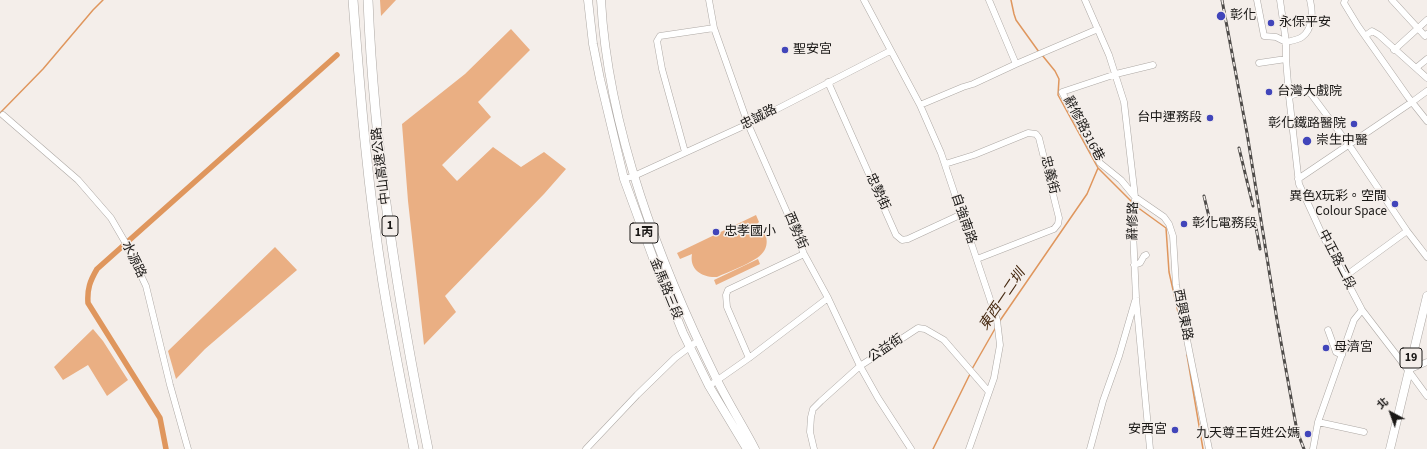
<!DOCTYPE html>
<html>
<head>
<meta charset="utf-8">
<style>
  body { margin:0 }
  #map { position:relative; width:1427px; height:449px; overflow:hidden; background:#f4eeea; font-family:"Source Sans 3","Noto Sans TC",sans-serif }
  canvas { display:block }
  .north { position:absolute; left:1371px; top:393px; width:40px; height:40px; -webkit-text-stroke:3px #f4eeea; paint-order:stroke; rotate:319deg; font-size:11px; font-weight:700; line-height:16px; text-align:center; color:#1a1816 }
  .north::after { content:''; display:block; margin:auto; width:14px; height:18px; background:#1a1816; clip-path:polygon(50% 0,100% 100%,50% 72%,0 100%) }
</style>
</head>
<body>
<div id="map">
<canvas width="1427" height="449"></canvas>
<div class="north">北</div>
</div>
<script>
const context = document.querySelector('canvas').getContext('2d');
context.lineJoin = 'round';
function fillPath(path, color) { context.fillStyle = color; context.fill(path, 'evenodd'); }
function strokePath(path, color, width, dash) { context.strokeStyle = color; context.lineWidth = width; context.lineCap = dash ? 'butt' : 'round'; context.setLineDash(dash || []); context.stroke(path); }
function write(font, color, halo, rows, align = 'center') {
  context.font = font + ' "Source Sans 3","Noto Sans TC",sans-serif'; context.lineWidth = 3; context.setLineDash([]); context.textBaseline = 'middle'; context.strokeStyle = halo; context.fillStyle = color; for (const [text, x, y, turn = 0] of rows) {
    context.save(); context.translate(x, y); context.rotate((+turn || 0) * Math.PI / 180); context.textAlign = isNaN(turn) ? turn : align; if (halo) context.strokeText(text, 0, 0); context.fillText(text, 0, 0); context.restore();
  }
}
fillPath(new Path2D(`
  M380,0H396L381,16Z
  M511,29L530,50L478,102L491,117L442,165L457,181L493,147L521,167L544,152L566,169L544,194L445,296L456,312L424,345L408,201L402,124L465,74Z
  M756,215L759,222L757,224C769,233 771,249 757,258C745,266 730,271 717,277C703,278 689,270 692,254L680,259L677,253Z
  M275,247L297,270L205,349L176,379L168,351Z
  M758,259L760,264L716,285L714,280Z
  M93,329L103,341L128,380L107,396L88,365L63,380L54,367Z`), '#eaaf83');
strokePath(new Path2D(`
  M1011,0L1014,14L1016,20L1039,52
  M1042,55L1055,71L1059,79L1058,95L1098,168L1133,203
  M0,113L43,69L93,10L103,0
  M1137,207L1166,228L1169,272L1178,312
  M999,322L1087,194L1098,168
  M1187,355L1203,449
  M972,369L996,327
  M933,449L971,372`), '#df965d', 1.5);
strokePath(new Path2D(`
  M166,449L160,418L88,303C87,289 90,281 97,269L337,55`), '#df965d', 5.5);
const minor = new Path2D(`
  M709,0L714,28L748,124L789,217L804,254L828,298L860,366L878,398L911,449
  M864,0L920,105L941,153L997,320L1000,345L994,378L969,449
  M989,0L1016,64
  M1085,0L1109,55L1124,102L1135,197L1133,231L1136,298L1150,449
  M1257,0L1264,36L1276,37L1286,42
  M1280,0L1286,42V59L1289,96L1299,184L1321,232L1362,310L1408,370L1427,396
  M1345,0L1344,3L1358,26L1408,97L1427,121
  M1392,0L1425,36L1427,34
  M1365,36L1372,31L1379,35L1427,78
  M1286,42C1291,41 1298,40 1302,37C1313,29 1313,12 1310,0
  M1394,50L1427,20
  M1259,63L1286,59
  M1153,65L1116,74L1062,92L1100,163L1121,180L1135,197L1164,217L1169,224L1173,236L1176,285L1209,449
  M1416,68L1427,59
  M828,82L896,235L902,240L908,239L962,214
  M1289,96L1306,91L1311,94L1349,145L1407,231L1427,257
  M920,105L963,87L973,84L1016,64L1098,29
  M3,115L78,180L111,218L125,242L146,286L170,385L188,449
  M685,152L662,69L657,41L660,36L714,28
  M945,164L974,155L1028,133L1036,134L1039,138L1059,218L1058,224L1054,229L977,259
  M624,179L634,176L748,124L890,51
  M1298,179L1412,102L1427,91
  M1134,265L1140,263L1144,256L1146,255
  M1344,277L1407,231
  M1328,330L1336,352L1342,355
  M749,358L727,307L726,295L728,290L804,254
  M1408,370L1427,362
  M709,386L749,358L828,298
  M1318,422L1364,432
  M586,449L637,395L675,358L699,340
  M814,449L810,432L811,417L813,409L821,401L860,366L918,328L925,329L944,340L989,392
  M1090,449L1103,401L1119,356L1135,301
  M1313,449L1318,422L1354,320L1362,310`);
const major = new Path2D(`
  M588,0L593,44L600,79L624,179L656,266L683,333L709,386L747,449
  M601,0C608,130 660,264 717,380C729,404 743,426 755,449
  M1390,449L1427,296`);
const highway = new Path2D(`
  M353,0C360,94 368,189 383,283C392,338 403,394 414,449
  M368,0C374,151 398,301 428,449`);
strokePath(minor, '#ada8a4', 7);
strokePath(major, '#ada8a4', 9);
strokePath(highway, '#ada8a4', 10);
strokePath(minor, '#fff', 6);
strokePath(major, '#fff', 8);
strokePath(highway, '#fff', 9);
const rail = new Path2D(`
  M1222,0L1247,133L1277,320L1297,431L1304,449
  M1239,148L1253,206
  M1204,196L1209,217
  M1255,222L1260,249`);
strokePath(rail, '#4e4b49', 3);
strokePath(rail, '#f4eeea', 1.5, [4.5]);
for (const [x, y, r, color] of [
  [1221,16,5,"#4145ba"],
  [1271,23,4,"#4145ba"],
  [785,50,4,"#4145ba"],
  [1269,92,4,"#4145ba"],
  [1210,118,4,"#4145ba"],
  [1354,124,4,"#4145ba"],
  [1307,141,5,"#4145ba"],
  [1395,204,4,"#4145ba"],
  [1184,224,4,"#4145ba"],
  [716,232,4,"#4145ba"],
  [1326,348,4,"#4145ba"],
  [1175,430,4,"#4145ba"],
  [1308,434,4,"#4145ba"]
]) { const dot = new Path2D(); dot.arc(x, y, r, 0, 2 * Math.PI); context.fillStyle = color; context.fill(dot); strokePath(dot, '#f4eeea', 1.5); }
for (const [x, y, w] of [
  [390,226,16],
  [644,233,28],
  [1411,358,22]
]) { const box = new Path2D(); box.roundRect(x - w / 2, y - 10, w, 20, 3); context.fillStyle = '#f4eeea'; context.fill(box); strokePath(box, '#1a1816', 1); }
write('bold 12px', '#1a1816', null, [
  ["1",390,226],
  ["1丙",644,233],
  ["19",1411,358]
]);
write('13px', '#1a1816', '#f4eeea', [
  ["彰化",1230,16],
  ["永保平安",1279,23],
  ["聖安宮",793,50],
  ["台灣大戲院",1277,92],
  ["台中運務段",1202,118,"right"],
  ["彰化鐵路醫院",1346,124,"right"],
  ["崇生中醫",1316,141],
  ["異色X玩彩。空間",1387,197,"right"],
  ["Colour Space",1387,212,"right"],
  ["彰化電務段",1192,224],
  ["忠孝國小",724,232],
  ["母濟宮",1334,348],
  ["安西宮",1167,430,"right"],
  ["九天尊王百姓公媽",1300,434,"right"]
], 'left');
write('13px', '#1a1816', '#f4eeea', [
  ["忠誠路",759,118,-27],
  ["辭修路316巷",1083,129,62],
  ["中山高速公路",382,166,-97],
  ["忠義街",1049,175,76],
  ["忠勢街",877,192,65],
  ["自強南路",963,219,71],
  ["辭修路",1134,221,-89],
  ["西勢街",795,231,67],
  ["水源路",133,260,64],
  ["中正路二段",1336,260,63],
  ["金馬路三段",665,289,68],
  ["西興東路",1182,315,79],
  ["公益街",886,349,-34]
]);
write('italic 14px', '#462910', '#f4eeea', [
  ["東西一二圳",1003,300,-56]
]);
</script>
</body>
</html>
